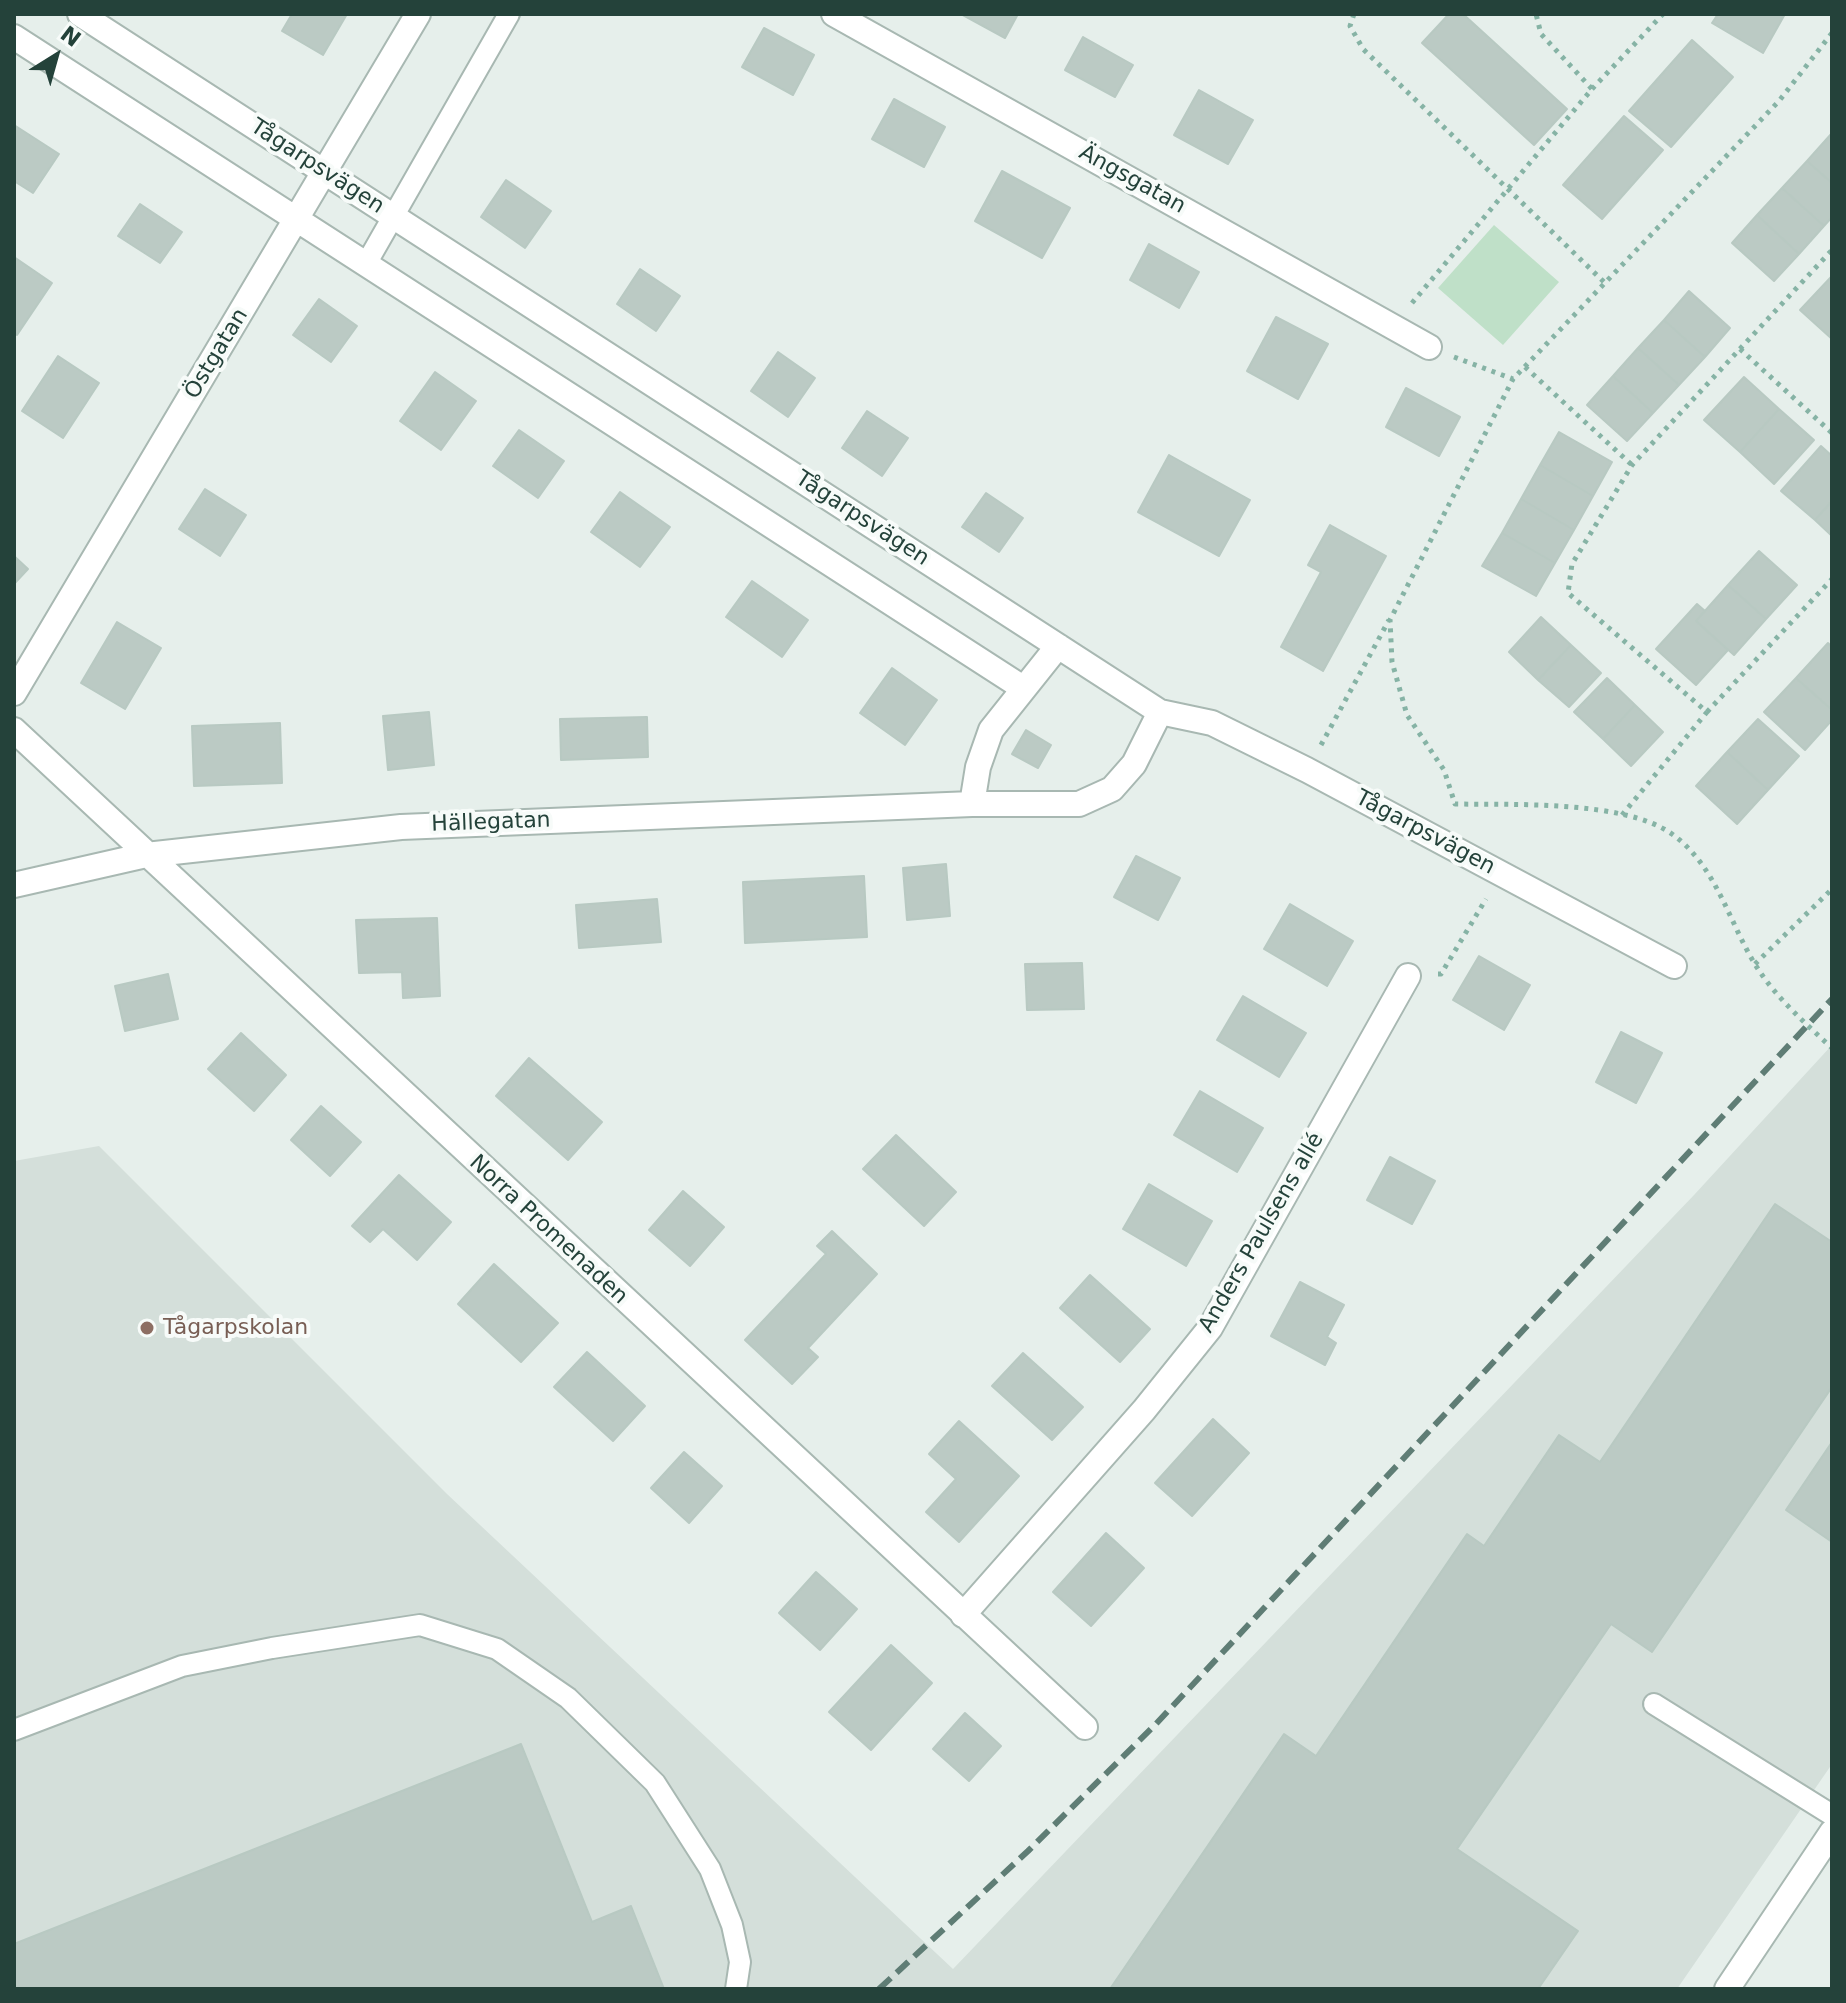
<!DOCTYPE html>
<html>
<head>
<meta charset="utf-8">
<style>
  body { margin:0 }
  #map { position:relative; width:1846px; height:2003px; overflow:hidden; background:#e6efeb; font-family:"DejaVu Sans",sans-serif }
  canvas { display:block }
  .frame { position:absolute; inset:0; border:16px solid #24423a; pointer-events:none }
  .north { position:absolute; left:16px; top:16px; width:80px; height:80px; -webkit-text-stroke:6px #f7fbf9; paint-order:stroke; rotate:37deg; font-size:22px; font-weight:700; line-height:32px; text-align:center; color:#24423a }
  .north::after { content:''; display:block; margin:auto; width:28px; height:36px; background:#24423a; clip-path:polygon(50% 0,100% 100%,50% 72%,0 100%) }
</style>
</head>
<body>
<div id="map">
<canvas width="1846" height="2003"></canvas>
<div class="frame"></div>
<div class="north">N</div>
</div>
<script>
const context = document.querySelector('canvas').getContext('2d');
context.lineJoin = 'round';
function fillPath(path, color) { context.fillStyle = color; context.fill(path, 'evenodd'); }
function strokePath(path, color, width, dash) { context.strokeStyle = color; context.lineWidth = width; context.lineCap = dash ? 'butt' : 'round'; context.setLineDash(dash || []); context.stroke(path); }
function write(font, color, halo, rows, align = 'center') {
  context.font = font + ' "DejaVu Sans",sans-serif'; context.lineWidth = 8; context.setLineDash([]); context.textBaseline = 'middle'; context.strokeStyle = halo; context.fillStyle = color; for (const [text, x, y, turn = 0] of rows) {
    context.save(); context.translate(x, y); context.rotate((+turn || 0) * Math.PI / 180); context.textAlign = isNaN(turn) ? turn : align; if (halo) context.strokeText(text, 0, 0); context.fillText(text, 0, 0); context.restore();
  }
}
fillPath(new Path2D(`
  M1832,1045V1764L1677,1989H14V1161L99,1146L447,1494L953,1969L1694,1195Z`), '#d4dfda');
fillPath(new Path2D(`
  M1494,225L1559,282L1503,345L1438,288Z`), '#bfe0c8');
const building = new Path2D(`
  M292,14H347L323,55L282,31Z
  M961,14H1018L1005,38Z
  M1449,14H1463L1567,109L1534,145L1422,43Z
  M1718,14H1785L1763,53L1712,23Z
  M764,28L814,55L793,95L742,67Z
  M1083,37L1133,65L1115,97L1065,70Z
  M1692,40L1733,77L1671,147L1629,111Z
  M1199,90L1253,120L1228,164L1174,135Z
  M894,99L945,127L924,167L872,139Z
  M1624,116L1663,150L1602,219L1563,185Z
  M14,125L59,154L33,193L14,181Z
  M1832,133V183L1807,161Z
  M1807,161L1832,183V217L1824,226L1782,188Z
  M1002,171L1070,208L1042,258L975,221Z
  M506,180L551,211L525,248L481,217Z
  M1782,188L1824,226L1799,254L1757,215Z
  M140,204L182,232L160,263L118,236Z
  M1757,215L1799,254L1774,281L1732,243Z
  M1149,244L1199,272L1179,308L1130,280Z
  M14,257L52,283L17,335L14,333Z
  M640,269L680,296L656,331L617,304Z
  M1831,277L1832,278V339L1800,310Z
  M1689,291L1730,328L1705,357L1664,320Z
  M319,299L357,326L331,362L293,335Z
  M1276,317L1328,344L1298,399L1247,371Z
  M1664,320L1705,357L1679,385L1638,348Z
  M1638,348L1679,385L1653,413L1613,376Z
  M778,352L815,378L788,417L751,391Z
  M58,356L99,383L63,438L22,411Z
  M435,372L476,401L441,450L400,421Z
  M1613,376L1653,413L1627,441L1587,405Z
  M1744,377L1779,409L1740,452L1704,420Z
  M1406,388L1460,417L1439,456L1386,427Z
  M1779,409L1814,440L1774,484L1740,452Z
  M867,411L908,438L882,476L842,448Z
  M519,430L564,461L538,498L493,466Z
  M1559,432L1612,462L1593,496L1540,465Z
  M1821,446L1832,456V501L1815,520L1781,491Z
  M1169,455L1250,500L1219,556L1138,512Z
  M1540,465L1593,496L1574,530L1521,499Z
  M205,489L246,515L220,556L179,529Z
  M620,492L670,527L640,567L591,532Z
  M986,493L1023,518L999,552L962,527Z
  M1521,499L1574,530L1555,563L1502,533Z
  M1832,501V536L1815,520Z
  M1330,525L1386,556L1323,671L1281,647L1321,572L1308,565Z
  M1502,533L1555,563L1536,596L1482,566Z
  M1759,551L1797,585L1766,619L1728,585Z
  M14,556L28,569L14,584Z
  M752,581L808,620L782,657L726,617Z
  M1728,585L1766,619L1734,655L1696,621Z
  M1697,604L1705,611L1696,621L1728,650L1696,685L1656,649Z
  M1541,617L1571,645L1538,680L1509,652Z
  M117,622L161,648L125,709L81,683Z
  M1828,643L1832,647V710L1796,678Z
  M1571,645L1601,673L1569,707L1538,680Z
  M892,668L937,700L905,745L860,713Z
  M1607,678L1635,705L1603,739L1574,712Z
  M1796,678L1832,710V720L1805,750L1764,712Z
  M1635,705L1663,732L1631,766L1603,739Z
  M429,712L434,765L388,770L383,716Z
  M647,717L648,757L561,760L560,719Z
  M1758,719L1799,756L1768,790L1727,752Z
  M280,723L282,783L194,786L192,726Z
  M1026,730L1051,745L1038,768L1012,754Z
  M1727,752L1768,790L1737,824L1696,786Z
  M1136,856L1180,878L1158,920L1114,897Z
  M946,864L950,916L907,920L903,868Z
  M864,876L867,937L745,943L743,882Z
  M657,899L661,942L579,948L576,905Z
  M1290,904L1353,941L1327,986L1264,949Z
  M437,918L440,996L403,998L402,972L359,973L356,920Z
  M1479,956L1530,985L1504,1030L1453,1000Z
  M1082,963L1084,1009L1027,1010L1025,964Z
  M168,974L178,1019L125,1031L115,986Z
  M1243,996L1306,1033L1279,1077L1217,1040Z
  M1621,1032L1662,1053L1636,1103L1596,1082Z
  M241,1033L286,1075L254,1111L208,1069Z
  M529,1058L602,1122L568,1160L496,1096Z
  M1200,1091L1263,1128L1237,1172L1174,1135Z
  M321,1106L361,1142L330,1176L291,1140Z
  M896,1135L956,1192L924,1226L863,1169Z
  M1390,1157L1435,1181L1412,1224L1367,1200Z
  M399,1175L451,1222L417,1260L383,1229L370,1242L352,1226Z
  M1149,1184L1212,1221L1186,1266L1123,1229Z
  M683,1191L724,1227L690,1266L649,1230Z
  M1775,1204L1832,1242V1387L1652,1652L1611,1624L1457,1849L1578,1931L1538,1989H1110L1284,1734L1316,1756L1467,1534L1484,1546L1559,1435L1600,1462Z
  M832,1231L877,1274L808,1348L818,1357L792,1384L745,1340L826,1254L817,1246Z
  M494,1264L558,1323L521,1362L458,1304Z
  M1090,1275L1150,1329L1120,1362L1060,1308Z
  M1300,1282L1344,1305L1327,1337L1336,1343L1325,1365L1271,1336Z
  M587,1352L645,1406L613,1441L554,1387Z
  M1023,1353L1083,1407L1052,1440L992,1386Z
  M1213,1419L1249,1453L1192,1516L1155,1483Z
  M959,1421L1019,1476L959,1542L926,1512L956,1479L929,1454Z
  M1832,1442V1542L1786,1510Z
  M684,1452L722,1486L689,1523L651,1488Z
  M1106,1533L1144,1568L1091,1626L1053,1592Z
  M816,1572L857,1609L820,1650L779,1613Z
  M891,1645L932,1683L871,1750L829,1712Z
  M965,1713L1001,1746L969,1781L933,1749Z
  M521,1744L592,1922L631,1906L664,1989H14V1944Z`);
fillPath(building, '#bbcac4');
strokePath(building, '#b8c9c2', 2);
const service = new Path2D(`
  M366,264L509,14
  M1654,1704L1832,1815
  M14,1730L182,1666L272,1648L420,1625L497,1649L568,1698L655,1783L710,1869L732,1925L740,1962L736,1989`);
const minor = new Path2D(`
  M80,14L1160,712L1212,723L1307,770L1674,966
  M834,14L1429,347
  M14,37L1023,688
  M14,693L418,14
  M14,730L1085,1727
  M972,804L978,767L991,730L1058,646
  M14,885L146,855L401,827L972,804H1079L1112,789L1134,764L1160,712
  M963,1615L1144,1410L1210,1328L1408,976
  M1727,1989L1832,1832`);
strokePath(service, '#a8b8b2', 24);
strokePath(minor, '#a8b8b2', 28);
strokePath(new Path2D(`
  M1354,14L1350,26L1363,49L1605,283
  M1832,33L1779,101L1513,379L1390,620L1392,662L1407,715L1444,770L1455,804C1513,805 1624,800 1672,834C1719,868 1729,926 1760,972C1779,1000 1807,1025 1832,1048
  M1592,89L1663,14
  M1412,303L1592,89L1541,34L1536,14
  M1740,349L1832,433
  M1454,357L1513,379
  M1525,367L1632,465
  M1707,712L1832,579
  M1321,745L1389,620
  M1622,815L1707,712L1568,593L1572,564L1632,465L1832,250
  M1755,964L1832,889
  M1438,974H1441L1486,899`), '#86b3a5', 5, [4, 6]);
strokePath(service, '#fff', 20);
strokePath(minor, '#fff', 24);
strokePath(new Path2D(`
  M879,1989L1028,1851L1155,1725L1832,999`), '#5f7d75', 6, [16, 8]);
for (const [x, y, r, color] of [
  [147,1328,8,"#8d6e63"]
]) { const dot = new Path2D(); dot.arc(x, y, r, 0, 2 * Math.PI); context.fillStyle = color; context.fill(dot); strokePath(dot, '#f7fbf9', 3); }
write('22px', '#24423a', '#f7fbf9', [
  ["Tågarpsvägen",317,167,33],
  ["Ängsgatan",1132,180,29],
  ["Östgatan",217,354,-59],
  ["Tågarpsvägen",862,519,33],
  ["Hällegatan",491,823,-2],
  ["Tågarpsvägen",1425,833,28],
  ["Norra Promenaden",548,1230,43],
  ["Anders Paulsens allé",1262,1233,-60]
]);
write('22px', '#785e54', '#f7fbf9', [
  ["Tågarpskolan",163,1328]
], 'left');
</script>
</body>
</html>
